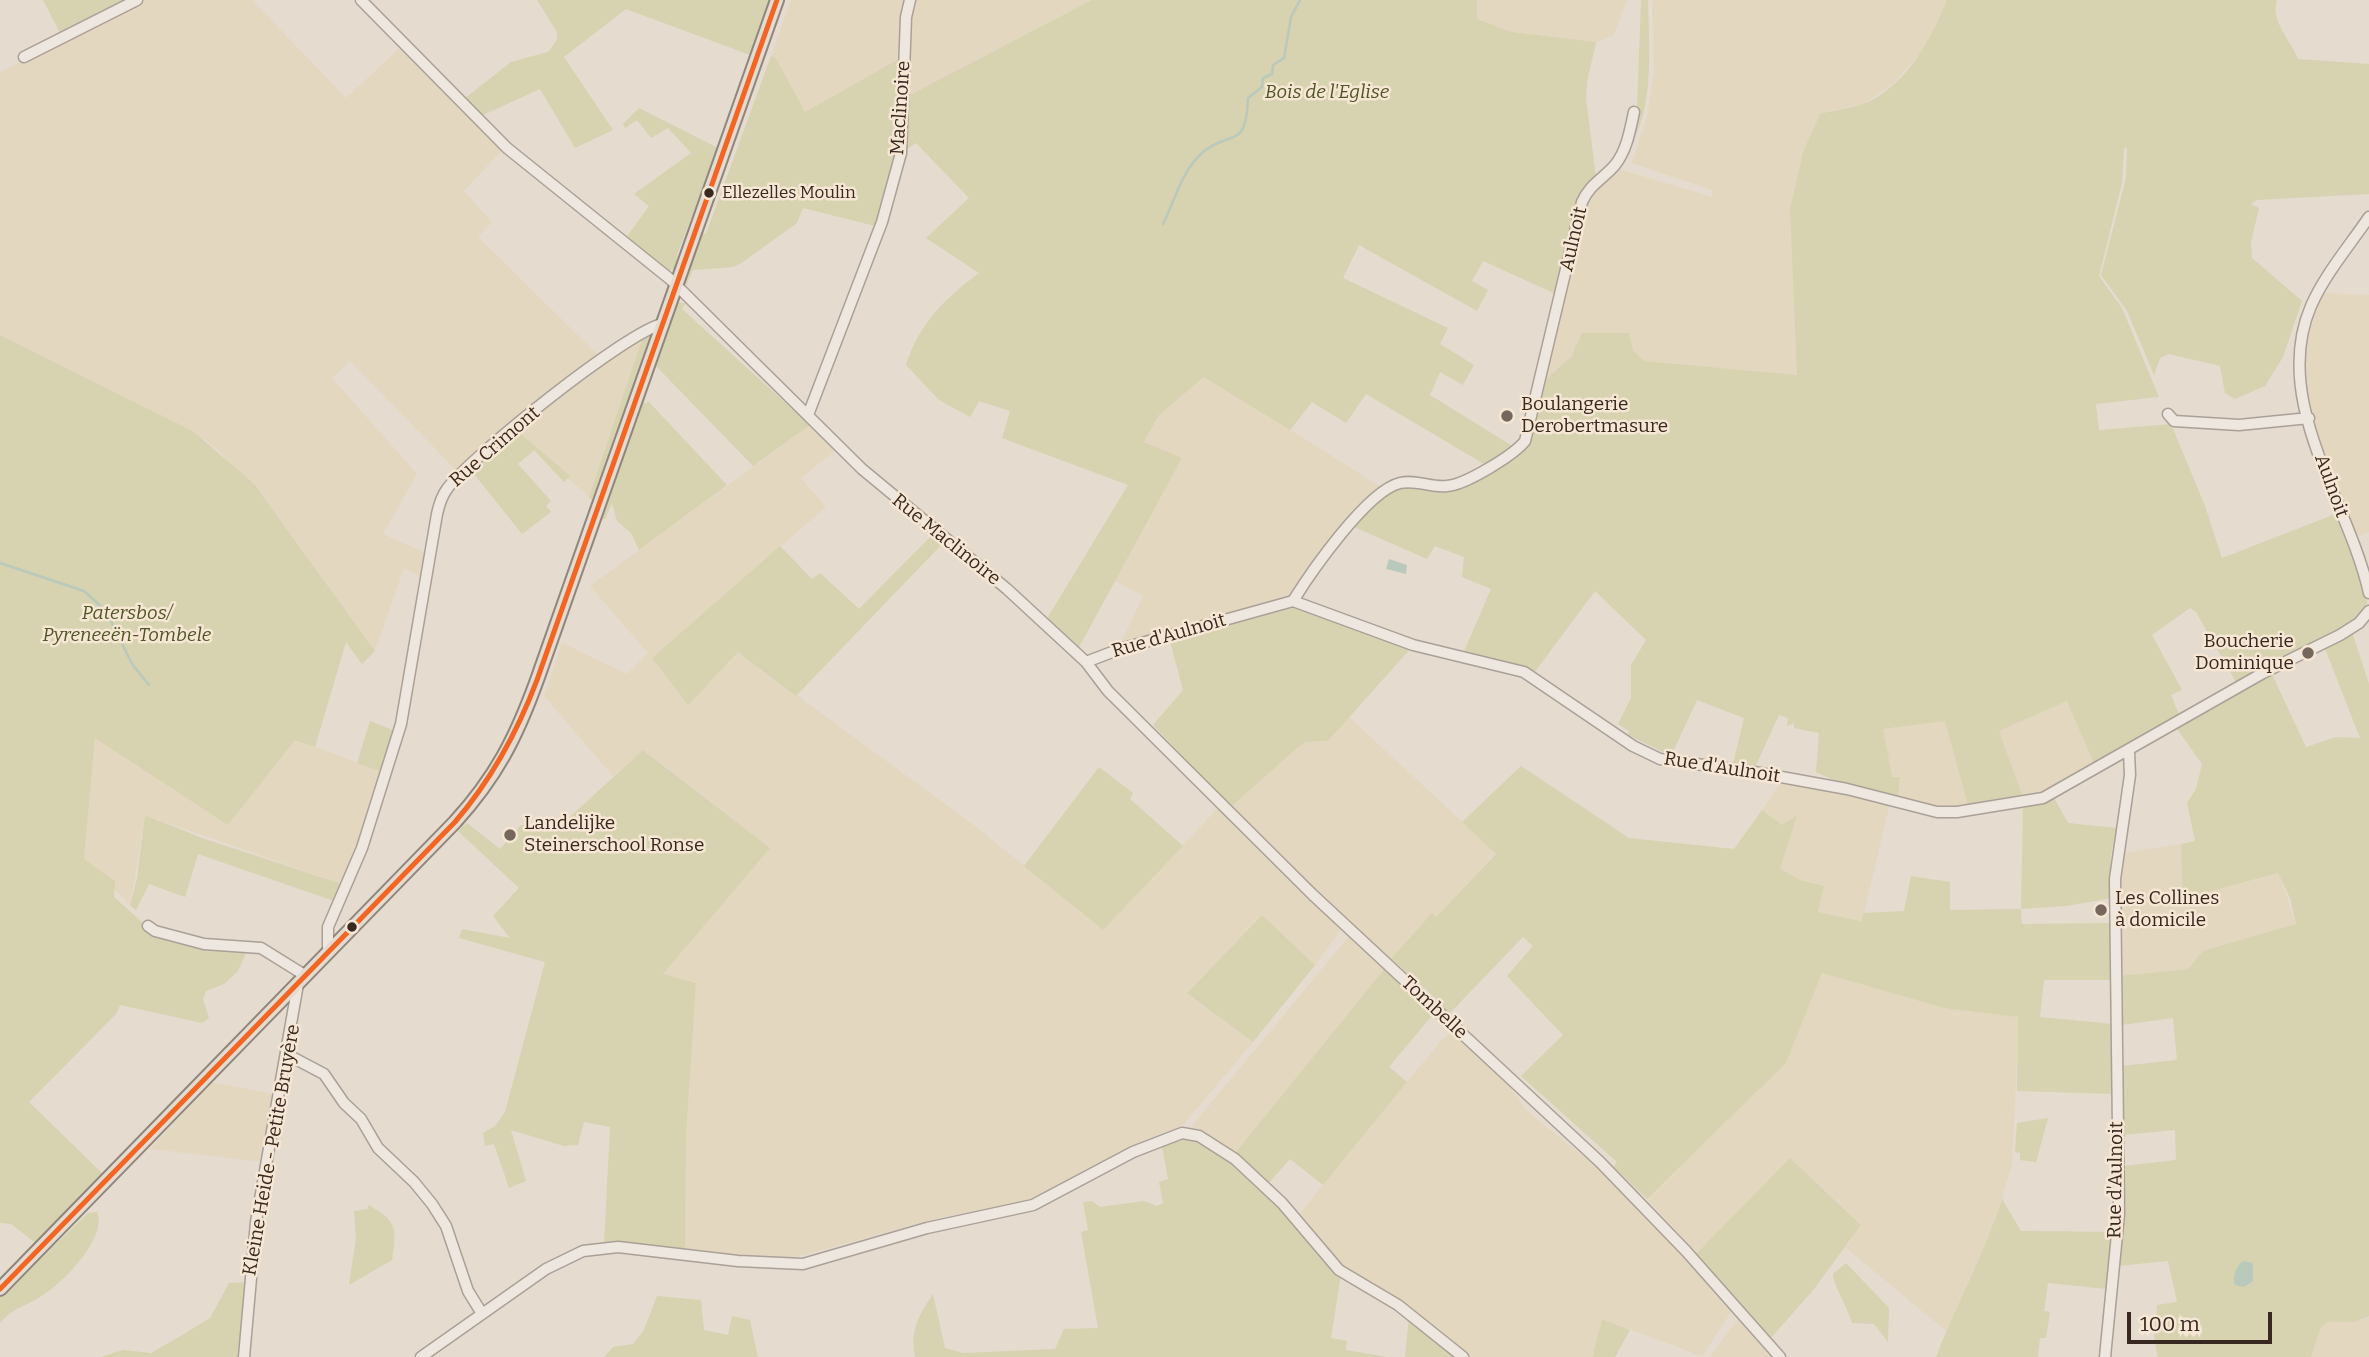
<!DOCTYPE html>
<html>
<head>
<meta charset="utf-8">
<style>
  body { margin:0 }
  #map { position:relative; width:2369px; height:1357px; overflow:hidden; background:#e5dbce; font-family:Bitter,serif }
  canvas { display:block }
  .scale { position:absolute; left:2127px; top:1312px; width:145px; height:32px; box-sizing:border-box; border:4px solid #39281f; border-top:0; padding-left:9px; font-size:21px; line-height:24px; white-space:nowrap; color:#39281f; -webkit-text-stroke:5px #f5e7d4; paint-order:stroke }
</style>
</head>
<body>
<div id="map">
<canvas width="2369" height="1357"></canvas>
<div class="scale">100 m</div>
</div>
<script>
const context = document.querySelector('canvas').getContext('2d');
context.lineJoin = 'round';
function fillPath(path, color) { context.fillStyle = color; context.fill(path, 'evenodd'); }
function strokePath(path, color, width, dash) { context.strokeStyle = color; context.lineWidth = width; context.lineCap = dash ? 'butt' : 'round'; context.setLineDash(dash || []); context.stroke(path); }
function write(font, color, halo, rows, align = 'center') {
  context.font = font + ' Bitter,serif'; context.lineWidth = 5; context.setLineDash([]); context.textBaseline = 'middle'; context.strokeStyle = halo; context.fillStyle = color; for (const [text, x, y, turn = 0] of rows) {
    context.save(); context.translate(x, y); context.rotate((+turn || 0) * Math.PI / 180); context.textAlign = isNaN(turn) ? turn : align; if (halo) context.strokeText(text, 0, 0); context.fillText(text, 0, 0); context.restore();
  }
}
fillPath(new Path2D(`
  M142,0H252L346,98L401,47L503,149L464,191L492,222L478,237L601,358L499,431L458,472L350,361L332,378L417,474L383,534L426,553L423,578L404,568L375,651L277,515L217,449L193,431L0,335V72Z
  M791,0H909L904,56L805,112L776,58L771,56Z
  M911,0H1092L904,98Z
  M1477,0H1627L1614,35L1596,42L1512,32L1477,19Z
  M1652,0H1947L1929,43L1893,84L1865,103L1820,114L1803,152L1790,209L1797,375L1644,361L1633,350L1629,333H1583L1571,357L1542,383L1585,202L1594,186L1617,170H1622L1712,197V190L1632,163L1648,112L1654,70Z
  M2323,293L2369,295V532L2354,537L2312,419L2303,366L2310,320Z
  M640,339H643L634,369L589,497L515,429L595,368Z
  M1205,376L1384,489L1289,599L1119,647L1143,596L1113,580L1182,458L1144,443L1159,415Z
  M810,425L837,449L801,478L826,507L652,658L687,704L738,652L979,829L1103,930L1220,806L1264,856L1283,869L1342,928L1315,965L1262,915L1187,992L1253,1042L1182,1126L1145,1140L1059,1187L1019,1203L938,1218L796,1257L685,1253L686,1136L696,983L662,975L769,848L644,750L613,776L544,696L562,643L627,674L648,653L590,586Z
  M2067,701L2095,766L2024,801L1999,731Z
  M1349,717L1496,853L1436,917L1431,914L1389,961L1231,807L1297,748L1306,742L1328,741Z
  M1945,721L1961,770L1969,809L1936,807L1898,798L1900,778H1892L1882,729Z
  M95,737L228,825L295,739L382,772L345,885L145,815L130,905L84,859Z
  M1783,780L1890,803L1862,921L1818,912L1824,886L1800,880L1780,869L1795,816L1782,825L1762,810Z
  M2181,844L2184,899L2279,873L2296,925L2203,951L2188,969L2120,976L2119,854Z
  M1349,936L1386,967L1235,1153L1192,1126Z
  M1822,973L1944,1008L2019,1017L2012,1165L1992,1229L1946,1331L1846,1248L1861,1224L1790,1158L1697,1253L1647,1199L1786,1063Z
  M1456,1031L1513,1085L1510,1088L1527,1111L1585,1158L1589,1155L1656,1222L1733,1309L1702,1356L1602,1319L1592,1357H1469L1349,1274L1297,1217L1443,1038Z
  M211,1082L279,1095L266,1162L150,1149Z
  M2369,1316V1357H2311L2321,1327L2327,1321L2354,1322Z
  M1739,1318L1777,1357H1710Z`), '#e4d7bf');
fillPath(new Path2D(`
  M43,0H130L61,35Z
  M537,0H770L750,55L626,9L564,57L613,130L575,148L540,89L483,115L464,99L511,62L548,52L557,40V32Z
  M1092,0H1477V19L1512,32L1596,42L1587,82L1586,98L1596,178L1586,188L1558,295L1483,261L1472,281L1488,290L1477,311L1359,245L1343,278L1448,328L1440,344L1474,365L1463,385L1440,372L1430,395L1514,447L1484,464L1366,394L1346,423L1312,402L1290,430L1204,377L1159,415L1144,442L1182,458L1078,649L1045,622L1128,485L1002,438L1010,411L979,401L970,417L939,400L906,365C919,324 945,298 979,273L926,238L969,198L916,143L902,152L904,98Z
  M1641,0H1648C1649,51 1656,117 1622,159L1637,108Z
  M1947,0H2277C2270,21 2290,39 2298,59L2369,64V194L2257,200L2251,204L2259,208L2251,242L2252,258L2302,301L2283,357L2265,386L2235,399L2225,393L2220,366L2169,354L2160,358L2154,375L2127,311L2101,275L2126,178L2127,147L2124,148L2122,183L2099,276L2122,308L2159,397L2096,404L2099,430L2171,424L2205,506L2222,558L2338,513C2346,534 2369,582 2367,603C2365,613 2357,618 2351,625L2237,684L2196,612L2190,608L2152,635L2182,690L2171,695L2180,717L2095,766L2067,701L1999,731L2024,800L1969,809L1945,721L1883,729L1892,777H1900L1898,798L1838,782L1816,772L1819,733L1794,728V723L1787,726L1788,718L1779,715L1755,767L1733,764L1744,718L1697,700L1671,756L1628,735L1629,731L1618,724L1631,698V665L1646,640L1595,591L1534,673L1463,654L1491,589L1462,577L1464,557L1435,546L1427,559L1352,526L1380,499L1405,485L1455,490L1527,448L1542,383L1571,357L1582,333H1629L1633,350L1644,361L1797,375L1790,209L1803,152L1820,114C1835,110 1854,108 1868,102C1908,83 1931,39 1947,0Z
  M771,56L776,58L805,112L904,56L896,165L875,226L803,208L797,223L740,264L733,267L693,270L686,286L685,278L701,233L706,234Z
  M639,108L718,148L677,255L676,267L672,270H665L625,239L649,206L634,194L691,153L668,128L651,138L637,120L625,128L623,124Z
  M678,303H686L682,309L810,425L753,466L656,366Z
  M652,333L648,347L592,500L589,497L642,340L640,339Z
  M0,335L193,431L254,484L375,651L362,664L346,642L315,747L295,740L228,825L95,738L84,859L115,881L114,897L153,932L215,950H247L238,971L224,984L206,991L203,999L209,1018L202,1023L120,1005L116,1014L29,1102L104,1175L37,1244L11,1224L0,1223Z
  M643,401L646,404L648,401L727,485L639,550L631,533L617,521L612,503L605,519H601Z
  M515,429L570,476L564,482L534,450L518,464L551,501L546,506L551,512L522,534L470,469Z
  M933,534L944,542L796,696L738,652L688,705L652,658L780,546L812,579L820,573L859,609Z
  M1293,608L1411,648L1328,741L1306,742L1297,748L1231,807L1153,725L1183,690L1170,641Z
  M2352,632L2369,684V1316L2354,1322H2327L2321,1327L2311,1357H2158L2154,1337L2157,1305L2177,1302L2168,1261L2117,1266L2124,1215L2123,1166L2176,1160L2175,1130L2122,1135L2121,1066L2177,1060L2173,1018L2121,1025L2120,976L2188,969L2203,951L2296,924L2290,898L2278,873L2183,899L2181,844L2195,841L2187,803L2196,789L2202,764L2175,726L2271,672L2306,747L2336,737L2360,738L2324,646Z
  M370,721L395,731L382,772L357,763Z
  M643,750L770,848L663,974L696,983L686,1136L685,1253L604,1245L610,1127L584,1122L578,1145L564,1146L511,1130L526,1181L509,1188L494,1144L485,1146L483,1133L495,1126L505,1112L545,962L459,938L462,929L510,938L493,916L519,888L458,831L467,823L500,849L521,825L558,828Z
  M1521,766L1629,838L1734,849L1762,810L1782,825L1797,815L1780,869L1800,880L1824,886L1818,912L1861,921L1864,913L1904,911L1911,876L1950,882V910L2021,909L2023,808L2054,798L2068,823L2117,828C2110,852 2108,872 2112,898L2066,906L2021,909L2022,924L2112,923L2113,980H2044L2040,1017L2113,1024L2114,1094L2017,1091L2018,1017L1944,1008L1822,973L1786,1063L1647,1199L1614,1167L1617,1162L1521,1076L1563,1035L1507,976L1533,946L1523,937L1447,1016L1439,1009L1443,1005L1393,960L1389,961L1432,913L1436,917L1496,854L1462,822Z
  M1099,767L1133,793L1130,799L1183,846L1103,930L1024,866Z
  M145,815L202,838L345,885L337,902L198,854L185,897L149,884L136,910L130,905L137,879Z
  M1262,915L1315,965L1253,1042L1187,993Z
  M1386,967L1435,1012L1389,1067L1407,1082L1323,1185L1290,1159L1267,1185L1235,1153Z
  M2048,1118L2036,1162L2020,1160V1153L2015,1152L2017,1123Z
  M1184,1135C1241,1150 1302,1230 1341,1274L1331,1338L1347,1341L1346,1350L1387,1357H915C910,1331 918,1316 933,1294L945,1348L963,1353L1055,1349L1064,1329L1098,1328L1081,1232L1088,1230L1083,1202L1092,1201L1100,1207L1144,1201L1157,1206L1163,1203L1159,1182L1168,1179L1161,1141Z
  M1790,1158L1861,1225L1814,1289L1769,1340L1695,1255Z
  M2002,1199L2021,1231L2112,1232L2107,1289L2048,1283L2044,1311L2050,1312L2046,1338H2040L2038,1357H1936C1956,1304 1985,1253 2002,1199Z
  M368,1205C397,1220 397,1229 392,1260L349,1285L356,1238L354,1211L368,1209Z
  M97,1212C108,1238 61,1285 40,1297C23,1308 15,1306 0,1323V1298L88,1213Z
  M1846,1263L1889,1308L1888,1342L1874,1324L1852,1323C1848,1307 1833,1285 1833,1274Z
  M248,1282L242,1357H101L123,1350L151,1353L184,1334L210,1318L229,1283Z
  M657,1296L701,1300L704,1330L728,1335L732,1316L750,1320L758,1357H604L613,1347L633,1344L644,1330Z
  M1409,1318L1456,1357H1405Z
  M1602,1319L1630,1330L1615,1357H1592Z`), '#d7d2b0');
fillPath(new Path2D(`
  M1389,559L1407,565L1406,574L1386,569Z
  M2243,1261L2253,1263V1281L2244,1287L2235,1285C2232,1277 2236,1266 2243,1261Z`), '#b9c9bc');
strokePath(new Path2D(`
  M1163,224C1175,200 1182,170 1203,152C1231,129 1246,151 1248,98L1262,87L1263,78L1272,74L1273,65L1284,58L1291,17L1300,0
  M0,563L84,591L106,611L132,664L149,685`), '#b9c9bc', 2.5);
const minor = new Path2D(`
  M361,0L507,148L670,279L862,469L1007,589L1086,662L1108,691L1313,895L1600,1162L1686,1251L1780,1357
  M24,57L137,0
  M2369,217C2350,245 2325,274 2311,306C2270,401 2349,502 2369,593
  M2168,414L2174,421L2239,425L2309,418
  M808,415L882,222L901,153L906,17L910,0
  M1293,601C1311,572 1367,491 1400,483C1416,479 1431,488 1447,486C1465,485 1514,455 1525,441L1582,202C1590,184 1603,179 1615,165C1627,150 1630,130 1634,112
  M1086,662L1120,649L1293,601L1413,645L1524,672L1633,746L1660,759L1754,772L1847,789L1937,812H1957L2043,798L2263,673L2340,635L2359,623L2369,611
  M148,926L155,931L204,944L261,948L306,976
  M328,953V927L362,848L401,724L437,514C439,505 441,497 447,489C469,458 630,329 663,324
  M288,1055L324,1074L344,1103L361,1119L378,1148L414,1182L432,1204L446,1226L468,1291L481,1312
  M244,1357L256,1222L298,984
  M421,1357L546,1269L583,1251L618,1247L738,1261L803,1264L927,1228L1033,1205L1133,1152L1182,1133L1199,1136L1235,1159L1282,1203L1339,1270L1398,1305L1463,1357
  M2105,1357L2119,1214L2115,879L2130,775L2129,752`);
const major = new Path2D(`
  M0,1289L455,822C496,777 516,738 537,680L777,0`);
strokePath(minor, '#aaa097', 13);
strokePath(major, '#8f867e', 16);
strokePath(minor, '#ede7df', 10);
strokePath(major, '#e4dbd1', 12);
strokePath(new Path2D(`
  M0,1289L455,822C492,779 517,733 537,680L777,0`), '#f26522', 5);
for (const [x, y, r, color] of [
  [709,193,6,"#39281f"],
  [1507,416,7,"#75675c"],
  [2308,653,7,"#75675c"],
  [510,835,7,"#75675c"],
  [2101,910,7,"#75675c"],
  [352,927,6,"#39281f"]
]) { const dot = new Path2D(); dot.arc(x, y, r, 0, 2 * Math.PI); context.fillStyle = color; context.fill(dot); strokePath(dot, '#f5e7d4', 2.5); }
write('17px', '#39281f', '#f5e7d4', [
  ["Ellezelles Moulin",722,193]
], 'left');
write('italic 19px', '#505526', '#f5e7d4', [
  ["Bois de l'Eglise",1327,93],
  ["Patersbos/",127,614],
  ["Pyreneeën-Tombele",127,636]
]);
write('19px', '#39281f', '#f5e7d4', [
  ["Maclinoire",901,108,-86],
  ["Aulnoit",1574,239,-77],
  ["Rue Crimont",495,447,-41],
  ["Aulnoit",2331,486,70],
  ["Rue Maclinoire",946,540,39],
  ["Rue d'Aulnoit",1169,636,-16],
  ["Rue d'Aulnoit",1722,768,9],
  ["Tombelle",1434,1008,43],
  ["Kleine Heide - Petite Bruyère",272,1150,-80],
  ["Rue d'Aulnoit",2116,1180,-89]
]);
write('19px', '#39281f', '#f5e7d4', [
  ["Boulangerie",1521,405],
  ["Derobertmasure",1521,427],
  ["Boucherie",2294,642,"right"],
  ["Dominique",2294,664,"right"],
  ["Landelijke",524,824],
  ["Steinerschool Ronse",524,846],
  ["Les Collines",2115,899],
  ["à domicile",2115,921]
], 'left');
</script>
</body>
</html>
